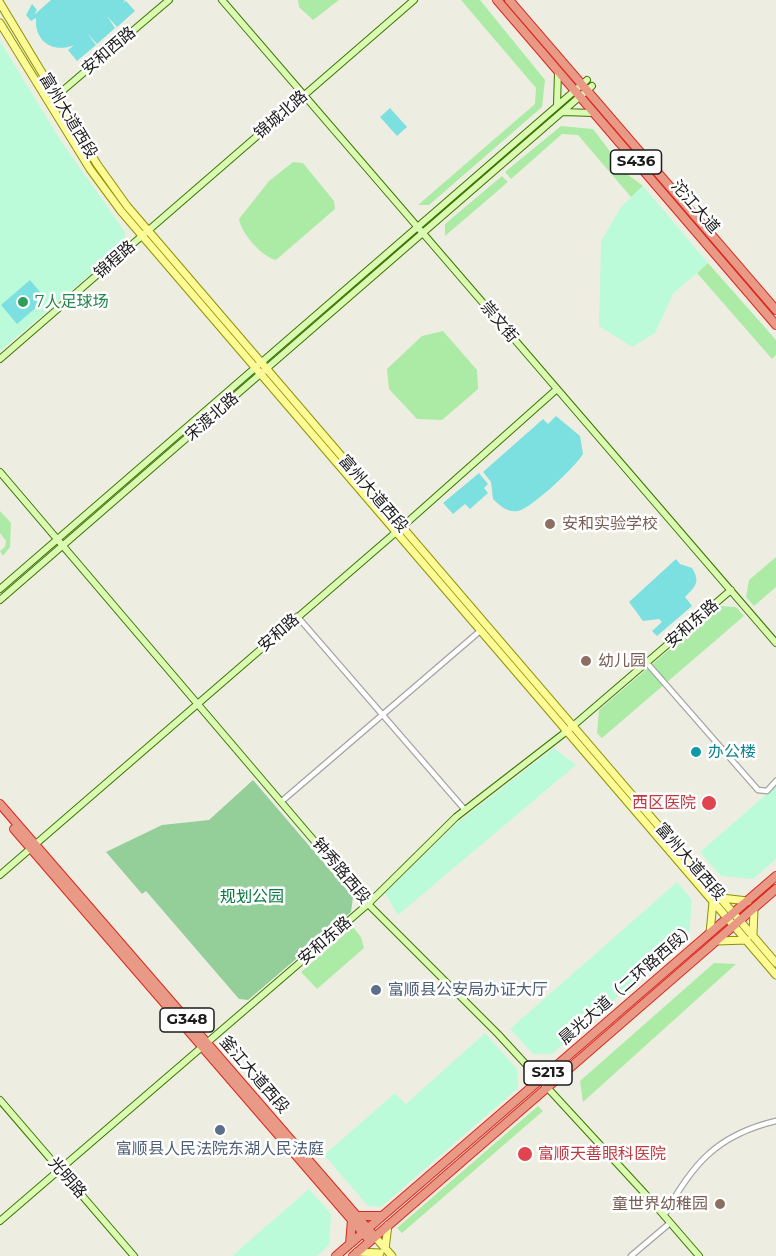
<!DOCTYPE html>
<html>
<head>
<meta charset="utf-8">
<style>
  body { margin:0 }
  canvas { display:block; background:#edeee1 }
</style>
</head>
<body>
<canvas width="776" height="1256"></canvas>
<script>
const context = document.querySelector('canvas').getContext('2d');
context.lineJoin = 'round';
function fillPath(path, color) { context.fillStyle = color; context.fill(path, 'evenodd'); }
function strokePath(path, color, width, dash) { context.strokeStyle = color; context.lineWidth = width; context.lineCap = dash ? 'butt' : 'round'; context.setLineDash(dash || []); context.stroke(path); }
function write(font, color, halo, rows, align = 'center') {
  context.font = font + ' Montserrat,"Noto Sans SC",sans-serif'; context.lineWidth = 5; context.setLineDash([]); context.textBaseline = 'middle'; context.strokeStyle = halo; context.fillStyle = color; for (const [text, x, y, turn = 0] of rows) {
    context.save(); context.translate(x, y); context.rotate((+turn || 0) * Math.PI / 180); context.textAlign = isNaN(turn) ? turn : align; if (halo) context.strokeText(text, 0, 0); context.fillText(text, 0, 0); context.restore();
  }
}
fillPath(new Path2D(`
  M298,0H339L313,20L299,7Z
  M461,0H480L545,80L542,107L429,205H418L535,104L536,88Z
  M561,126L593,129L627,174L643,186L631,197L578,135L562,134L511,179L505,172Z
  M293,162L303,163L334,201L335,209L276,260C262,257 241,233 239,219L269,181Z
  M502,176L508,182L445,236V224Z
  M708,263L776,340V355L772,359L697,273Z
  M443,331L477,370L478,389L442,420L417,419L389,389L387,369L422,336Z
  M0,511L11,523L10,547L3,556L0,551L5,547L6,541L0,533Z
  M776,557V587L754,606L746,597L749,580Z
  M720,606L736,607L744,616L602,738L597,733L599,710Z
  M353,927L361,937L364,948L317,989L301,972Z
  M714,963L736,964L583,1102L580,1081Z
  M538,1106L543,1111L402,1233L397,1228Z`), '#aceba5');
fillPath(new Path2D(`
  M253,780L353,897L351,912L248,1000L239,999L146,891L142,894L106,852L162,825L209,820Z`), '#94cf9a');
fillPath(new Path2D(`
  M0,41L61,141L125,232L124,245L119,250L0,351Z
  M643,186L708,263L673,294L655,333L632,347L599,326L601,241L621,207Z
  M554,748L576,765L398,915L385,893L457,823Z
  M776,786V859L753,879L721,876L700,852Z
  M677,882L692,900L689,934L552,1054H533L510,1029Z
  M485,1033L517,1069L518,1088L381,1207L368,1206L324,1155L395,1093L406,1104Z
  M309,1189L331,1214L329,1245L317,1256H232Z`), '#bcfbd9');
fillPath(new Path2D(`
  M51,0H125L123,3L126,1L135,11L117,27L107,16L115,28L97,44L87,33L96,45L77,61L68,50L74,45C53,54 34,41 36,18L31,21L26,15L32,4L37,10L34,15Z
  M390,108L407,127L397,136L380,117Z
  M30,280L46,299L17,324L1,305Z
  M556,416L580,436L583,454C576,466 532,508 518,511C508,513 500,506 493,499L491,482L483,472L543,419L548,424Z
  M479,473L488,484L484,488L488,493L470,509L465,504L453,514L443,503Z
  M676,559L680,564L692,568C701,582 695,587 685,597L692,606L657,636L652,631L662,622L659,619L643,621L629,602Z`), '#7ce0e0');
const street = new Path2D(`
  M297,616L465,810
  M647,663L758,790L767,791L776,781
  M282,801L480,631
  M664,1216C692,1164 717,1135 776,1121
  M631,1256L670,1223`);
const secondary = new Path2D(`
  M222,0L776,643
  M54,98L169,0
  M557,105L558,72
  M562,112L594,113
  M0,359L414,0
  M0,472L368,904L498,1034L648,1197L699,1256
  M0,589L587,80
  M0,600L592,86
  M0,875L402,527L557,389
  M0,1100L134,1256
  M0,1221L368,904L456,817L567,731L731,590`);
const primary = new Path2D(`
  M0,3L97,164L127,206L776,963
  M0,23L90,169L121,211L776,975
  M721,898L748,901
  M710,933L713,902
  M753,935L754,909
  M717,941L747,940
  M375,1237L392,1256
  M385,1249L388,1225
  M357,1252L380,1253`);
const highway = new Path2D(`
  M497,0L776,325
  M509,0L776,310
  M0,804L375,1237
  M14,829L370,1241
  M357,1216H382
  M350,1244L352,1220
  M336,1256L776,876
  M353,1256L776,889`);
strokePath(street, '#a3a3a3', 7);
strokePath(secondary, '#3b7501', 8);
strokePath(primary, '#8b9400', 9);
strokePath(highway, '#dc271e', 10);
strokePath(street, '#fff', 4.5);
strokePath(secondary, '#dbfbb2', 6);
strokePath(primary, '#fefa96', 7);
strokePath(highway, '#e99a86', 8);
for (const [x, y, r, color] of [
  [23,302,6,"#2e9e5b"],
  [550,524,6,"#8d6e63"],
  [586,661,6,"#8d6e63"],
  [696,752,6,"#0f9aa8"],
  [709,803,8,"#e0444e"],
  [376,990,6,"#5c6f8a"],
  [220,1130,6,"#5c6f8a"],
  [525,1154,8,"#e0444e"],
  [720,1204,6,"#8d6e63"]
]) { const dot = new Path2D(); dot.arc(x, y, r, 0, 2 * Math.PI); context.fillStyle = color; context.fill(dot); strokePath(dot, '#fff', 2); }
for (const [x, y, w] of [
  [636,162,51],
  [187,1020,54],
  [548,1073,48]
]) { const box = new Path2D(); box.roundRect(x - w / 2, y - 12, w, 24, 4.5); context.fillStyle = '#fff'; context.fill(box); strokePath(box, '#1c1c1c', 1.5); }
write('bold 15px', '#1c1c1c', null, [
  ["S436",636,162],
  ["G348",187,1020],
  ["S213",548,1073]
]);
write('16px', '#1c1c1c', '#fff', [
  ["安和西路",109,51,-40],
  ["锦城北路",281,115,-41],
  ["富州大道西段",68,116,59],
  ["沱江大道",695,207,49],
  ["锦程路",115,260,-41],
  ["崇文街",499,322,50],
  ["宋渡北路",212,417,-41],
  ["富州大道西段",373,494,49],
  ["安和东路",692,624,-41],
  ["安和路",279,633,-41],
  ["富州大道西段",690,862,49],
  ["钟秀路西段",341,871,50],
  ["安和东路",325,941,-41],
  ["晨光大道（二环路西段）",628,984,-41],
  ["釜江大道西段",254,1075,49],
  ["光明路",67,1178,49]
]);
write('16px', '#27864d', '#fff', [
  ["7人足球场",35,302]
], 'left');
write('16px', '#785e54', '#fff', [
  ["安和实验学校",562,524],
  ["幼儿园",598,661],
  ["童世界幼稚园",708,1204,"right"]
], 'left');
write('16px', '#0d838f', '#fff', [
  ["办公楼",708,752]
], 'left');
write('16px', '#be3a42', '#fff', [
  ["西区医院",696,803],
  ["富顺天善眼科医院",538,1154,"left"]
], 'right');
write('16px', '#087c3f', '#fff', [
  ["规划公园",252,897]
]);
write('16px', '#4e5e75', '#fff', [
  ["富顺县公安局办证大厅",388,990],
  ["富顺县人民法院东湖人民法庭",220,1149,"center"]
], 'left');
</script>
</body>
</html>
